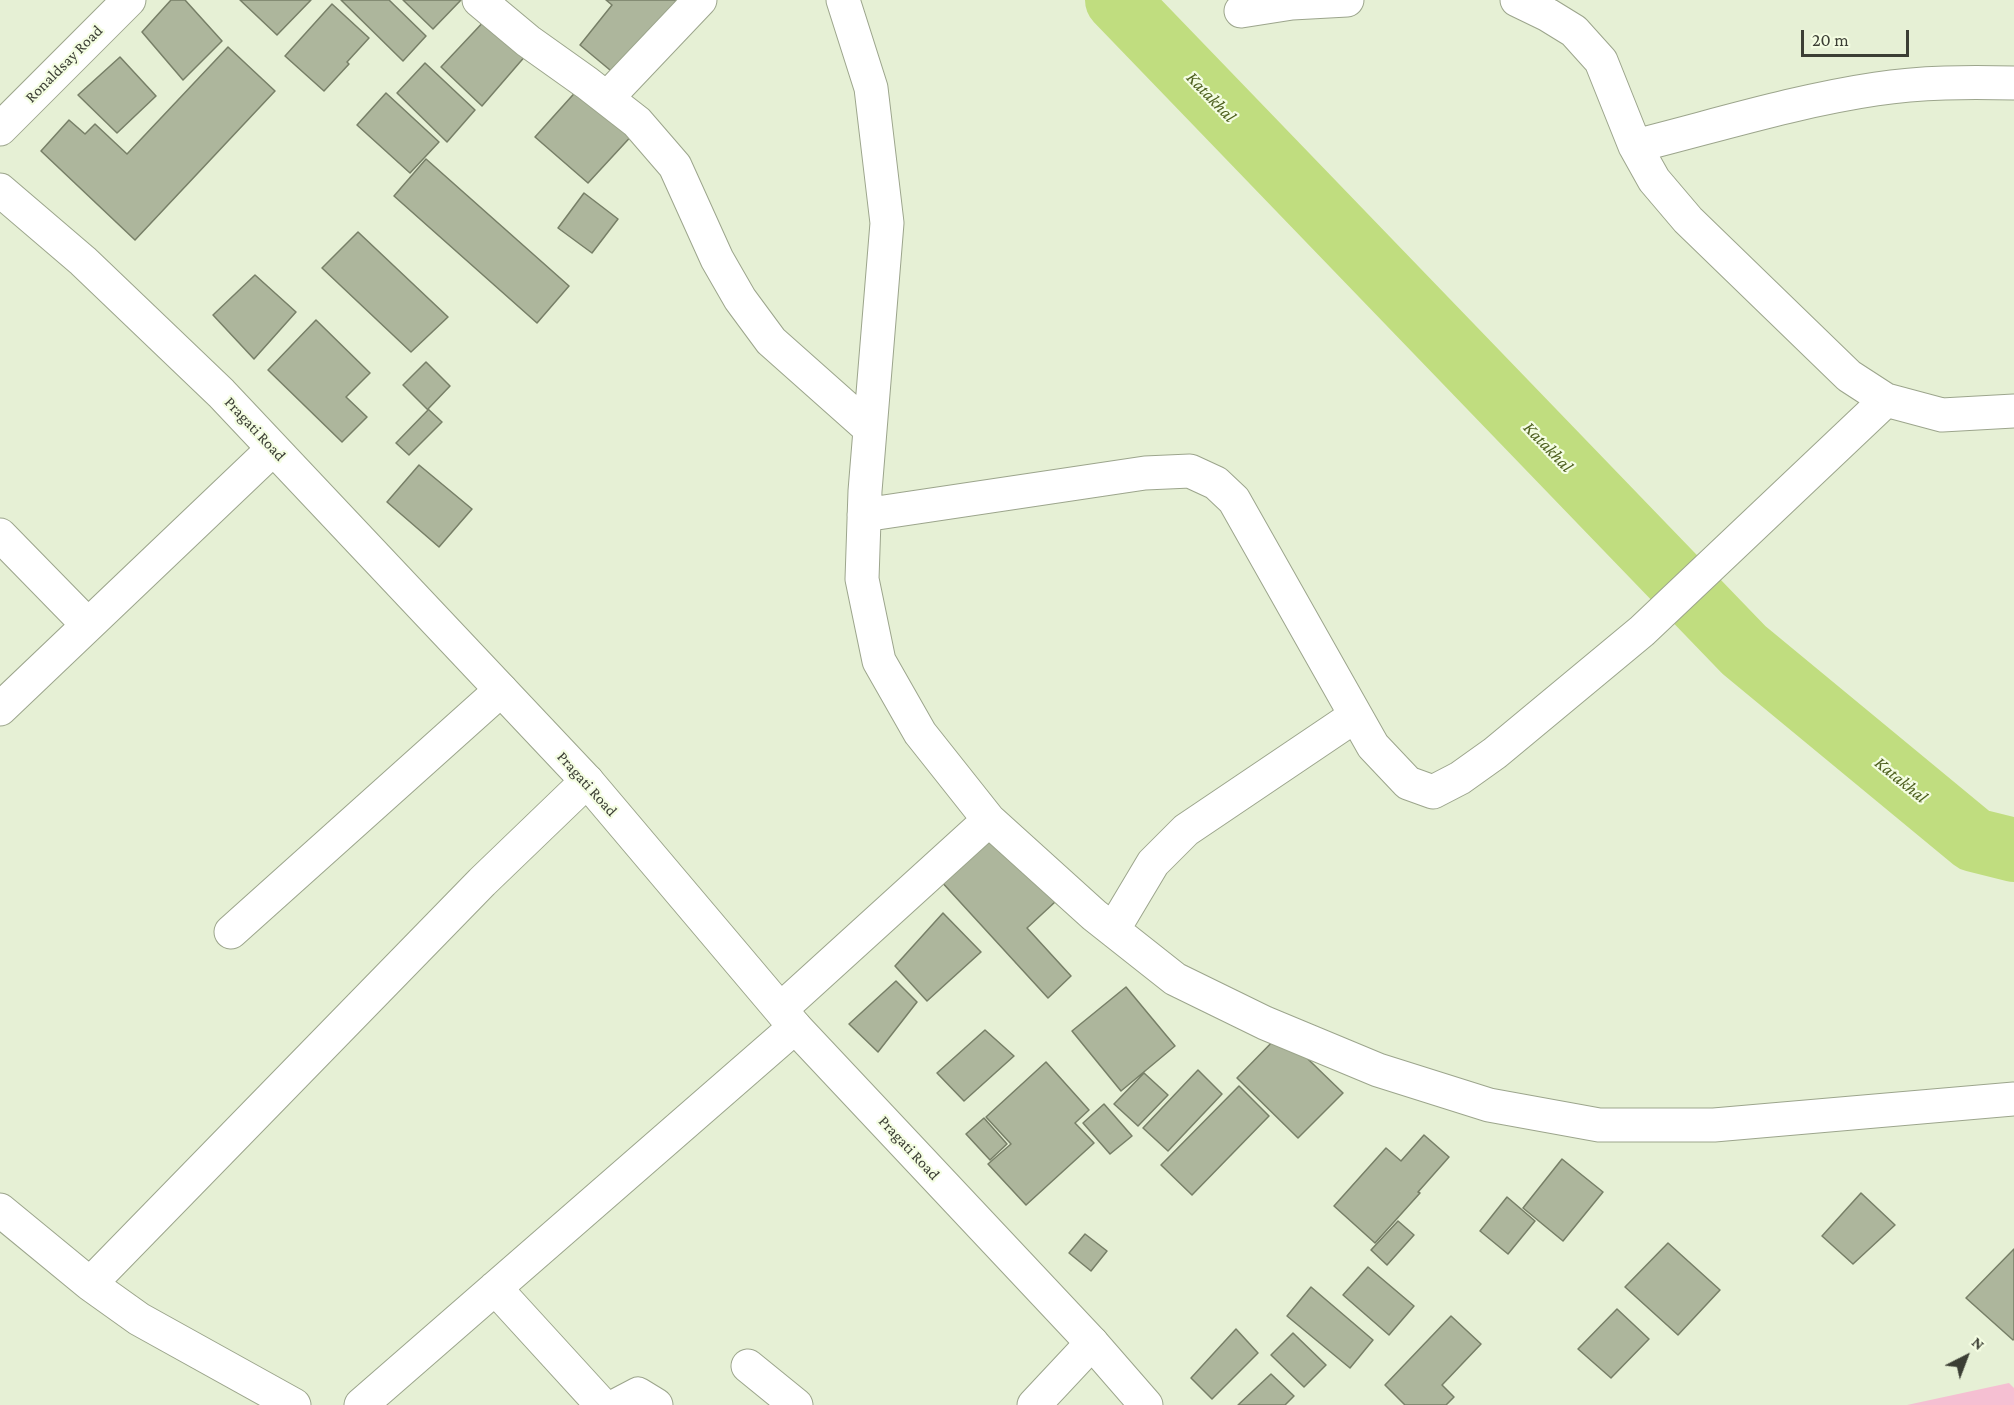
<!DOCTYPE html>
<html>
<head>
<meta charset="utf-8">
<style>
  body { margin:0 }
  #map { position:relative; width:2014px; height:1405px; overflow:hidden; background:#e6f0d5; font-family:"Crimson Pro",serif }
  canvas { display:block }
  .north { position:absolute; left:1936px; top:1327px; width:60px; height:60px; -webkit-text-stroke:4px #f4fde2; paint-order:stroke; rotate:42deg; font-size:16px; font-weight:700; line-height:24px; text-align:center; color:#3b3e34 }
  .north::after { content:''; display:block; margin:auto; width:21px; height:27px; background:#3b3e34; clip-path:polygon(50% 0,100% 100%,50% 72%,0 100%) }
  .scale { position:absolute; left:1801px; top:30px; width:108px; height:27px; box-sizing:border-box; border:3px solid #3b3e34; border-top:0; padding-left:8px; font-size:18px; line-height:21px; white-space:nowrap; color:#3b3e34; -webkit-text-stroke:4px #f4fde2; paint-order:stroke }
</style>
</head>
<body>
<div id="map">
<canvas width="2014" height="1405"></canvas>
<div class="north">N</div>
<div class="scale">20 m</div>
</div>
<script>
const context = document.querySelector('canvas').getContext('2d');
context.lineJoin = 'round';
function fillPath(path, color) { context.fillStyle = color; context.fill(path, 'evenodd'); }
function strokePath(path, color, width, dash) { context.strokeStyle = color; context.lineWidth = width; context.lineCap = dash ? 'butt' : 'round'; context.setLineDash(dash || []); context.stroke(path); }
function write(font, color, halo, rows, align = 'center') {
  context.font = font + ' "Crimson Pro",serif'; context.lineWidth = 4.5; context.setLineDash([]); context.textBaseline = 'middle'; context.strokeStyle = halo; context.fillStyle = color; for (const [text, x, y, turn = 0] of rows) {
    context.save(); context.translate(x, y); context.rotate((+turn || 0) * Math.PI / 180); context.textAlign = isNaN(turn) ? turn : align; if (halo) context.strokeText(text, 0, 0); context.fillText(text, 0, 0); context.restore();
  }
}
fillPath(new Path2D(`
  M2009,1383L2014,1388V1405H1907Z`), '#f5bfd2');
strokePath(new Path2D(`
  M1117,0L1744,650L1974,840L2014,850`), '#c0dd7f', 64);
const building = new Path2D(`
  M171,0H185L222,41L183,80L142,32Z
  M240,0H311L277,35Z
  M341,0H389L426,36L403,61Z
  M403,0H461L433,29Z
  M606,0H677L616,75L580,45L612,5Z
  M332,4L369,38L347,62L349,64L324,91L285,56Z
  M488,17L527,54L482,106L441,67Z
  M228,47L275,91L135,240L41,151L69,120L85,134L95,124L127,154Z
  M120,57L156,96L117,133L78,95Z
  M425,63L475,110L447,142L397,93Z
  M580,87L636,131L588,183L535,137Z
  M386,93L439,142L410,173L357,125Z
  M426,159L569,286L537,323L394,196Z
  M584,193L618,219L592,253L558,228Z
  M358,232L448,317L411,352L322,268Z
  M255,275L296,312L254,359L213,315Z
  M316,320L370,373L346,397L367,417L342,442L268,370Z
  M426,362L450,386L428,409L442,422L409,455L396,443L428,410L403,385Z
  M419,465L472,509L439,547L387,502Z
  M991,832L1055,902L1027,928L1071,976L1048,998L939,879Z
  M943,913L981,952L927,1001L895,966Z
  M896,981L917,1002L878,1052L849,1024Z
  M1126,987L1175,1046L1121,1091L1072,1031Z
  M985,1030L1014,1056L964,1101L937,1073Z
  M1281,1033L1343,1093L1298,1138L1237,1078Z
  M1046,1062L1089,1110L1075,1123L1094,1143L1026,1205L988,1164L1011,1144L986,1117Z
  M1198,1070L1222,1094L1168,1151L1143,1128Z
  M1144,1073L1168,1095L1138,1126L1114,1104Z
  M1239,1086L1269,1116L1192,1195L1161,1165Z
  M1104,1104L1132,1136L1110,1154L1083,1123Z
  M984,1118L1007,1144L990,1160L966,1134Z
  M1424,1135L1449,1157L1418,1192L1420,1193L1375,1243L1334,1206L1386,1148L1401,1161Z
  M1562,1159L1603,1192L1563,1241L1523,1208Z
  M1861,1193L1895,1225L1853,1264L1822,1236Z
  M1507,1197L1535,1221L1508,1254L1480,1231Z
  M1398,1221L1414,1235L1387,1265L1371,1250Z
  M1085,1234L1107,1251L1091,1271L1069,1253Z
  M1668,1243L1720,1290L1678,1335L1625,1287Z
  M2014,1249V1339L2013,1340L1966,1298Z
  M1368,1267L1414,1306L1389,1335L1343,1295Z
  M1311,1287L1373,1340L1350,1368L1287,1316Z
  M1617,1309L1649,1339L1611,1378L1578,1349Z
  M1451,1316L1481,1344L1442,1385L1454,1397L1446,1405H1405L1385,1385Z
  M1236,1329L1258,1353L1212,1399L1191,1378Z
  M1293,1333L1326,1365L1304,1387L1271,1355Z
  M1271,1374L1294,1396L1285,1405H1238Z`);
fillPath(building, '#adb69c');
strokePath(building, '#777f67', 1.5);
const street = new Path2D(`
  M479,0L528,41L587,83L637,122L675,166L717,259L740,299L771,341L870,429
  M843,0L871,88L887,223L865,491L862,579L879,661L920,733L989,820L1094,915L1175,979L1265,1023L1378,1070L1489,1105L1599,1125H1714L2014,1099
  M1517,0L1548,15L1574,31L1601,61L1635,146L1654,180L1688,220L1849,376L1886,400L1942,415L2014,411
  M1241,11L1292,3L1347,0
  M607,98L700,0
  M1635,146C1715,126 1795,101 1876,89C1922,82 1968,82 2014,83
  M864,515L1145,473L1190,471L1216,483L1234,500L1373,746L1408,783L1433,792L1460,778L1495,753L1642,631L1886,400
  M0,535L88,625
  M0,709L273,449
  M1113,930L1153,863L1186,830L1355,716
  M231,932L501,690
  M781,1009L989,820
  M0,1210L90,1284L139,1319L294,1405
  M90,1284L482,882L587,781
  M495,1288L601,1404L604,1405
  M748,1366L796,1405
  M361,1405L795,1027
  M617,1405L638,1394L656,1405
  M1034,1405L1092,1343`);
const secondary = new Path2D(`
  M0,129L129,0
  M0,190L83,261L221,393L587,781L795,1027L1092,1343L1146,1405`);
strokePath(street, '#9ca58c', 35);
strokePath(secondary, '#9ca58c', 35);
strokePath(street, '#fff', 33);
strokePath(secondary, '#fff', 33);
write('16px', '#3b3e34', '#f4fde2', [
  ["Ronaldsay Road",64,64,-45],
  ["Pragati Road",255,429,47],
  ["Pragati Road",587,784,48],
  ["Pragati Road",909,1148,47]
]);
write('italic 18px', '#4e601f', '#f4fde2', [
  ["Katakhal",1211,97,46],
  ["Katakhal",1548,447,46],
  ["Katakhal",1901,780,39]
]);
</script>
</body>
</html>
